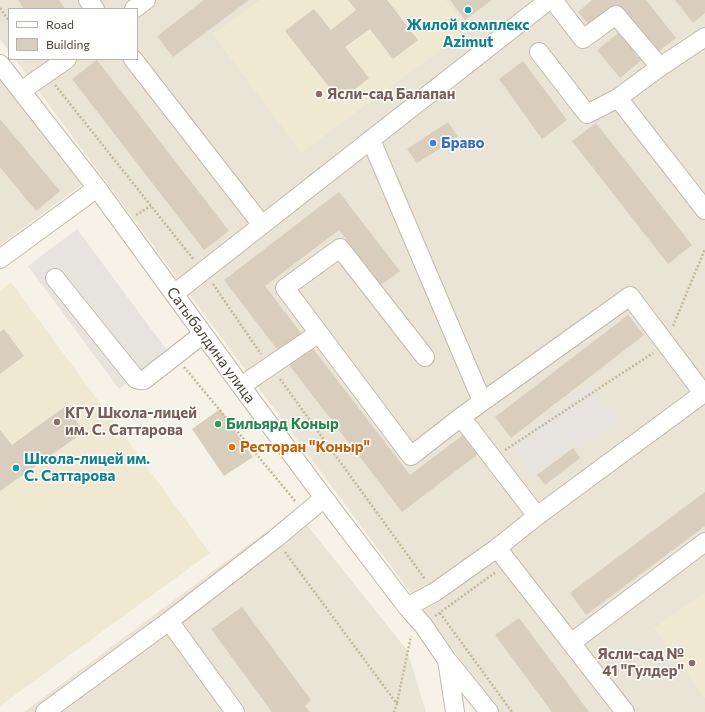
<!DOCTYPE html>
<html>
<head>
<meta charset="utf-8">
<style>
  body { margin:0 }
  #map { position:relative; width:705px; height:712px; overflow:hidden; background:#f6f2e8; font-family:Commissioner,sans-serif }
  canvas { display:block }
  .legend { position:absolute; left:8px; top:8px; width:130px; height:52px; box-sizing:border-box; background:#fff; border:1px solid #b7b4af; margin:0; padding:5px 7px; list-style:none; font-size:12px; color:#4a4336 }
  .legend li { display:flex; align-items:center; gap:8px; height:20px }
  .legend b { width:20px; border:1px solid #b7b4af }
</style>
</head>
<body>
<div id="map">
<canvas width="705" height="712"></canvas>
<ul class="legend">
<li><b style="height:5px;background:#fff"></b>Road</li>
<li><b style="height:11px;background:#d9cebd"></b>Building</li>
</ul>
</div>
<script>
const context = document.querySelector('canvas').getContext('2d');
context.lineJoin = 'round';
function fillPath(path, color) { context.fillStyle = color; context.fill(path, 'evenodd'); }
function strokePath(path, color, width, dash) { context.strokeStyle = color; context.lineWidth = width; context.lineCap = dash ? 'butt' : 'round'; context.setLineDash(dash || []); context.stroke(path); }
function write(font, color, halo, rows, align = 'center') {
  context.font = font + ' Commissioner,sans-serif'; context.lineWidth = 3; context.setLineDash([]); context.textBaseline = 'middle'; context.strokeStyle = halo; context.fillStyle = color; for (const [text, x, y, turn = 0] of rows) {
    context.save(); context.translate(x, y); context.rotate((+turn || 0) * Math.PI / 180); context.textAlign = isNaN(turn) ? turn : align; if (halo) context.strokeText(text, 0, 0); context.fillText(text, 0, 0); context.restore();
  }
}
fillPath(new Path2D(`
  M0,0H705V712H499L15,59H137V9H9V51L0,39Z
  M0,75L84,183L0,245Z
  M295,510L407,650L426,712H24Z`), '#eae4d6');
fillPath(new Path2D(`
  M260,0H446L468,30L301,153L213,34Z
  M11,282L210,553L0,706V291Z
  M705,592V698L654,628Z`), '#f0e8d1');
fillPath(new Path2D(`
  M77,229L169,353L119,389L28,266Z
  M590,384L618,421L580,450L575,443L533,474L510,445Z`), '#e7e4e0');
fillPath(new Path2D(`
  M18,0H59L65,9H24Z
  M204,0H249L173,57L157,36Z
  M348,0H387L418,40L393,59L370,29L345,47L369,78L340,101L285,31L314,9L331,30L356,10Z
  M450,0H492L465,20Z
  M592,0H646L676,38L654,55L614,5L589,25L578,12Z
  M675,0H705V13L693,23Z
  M622,30L637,57H645L620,78L597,50Z
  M97,60L229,231L204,250L72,79Z
  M523,61L567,120L542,139L499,79Z
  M0,119L60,191L36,211L0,167Z
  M448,122L458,137L417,163L407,149Z
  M596,123L692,245L668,264L572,141Z
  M339,192L400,271L381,285L339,230L265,286L410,475L463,435L478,454L402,512L224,280Z
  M628,315L644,335L511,438L495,417Z
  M4,329L24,356L0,374V332Z
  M66,406L84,432L0,491V430L12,445Z
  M220,409L253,457L224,476L192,429Z
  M573,448L580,458L545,485L537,475Z
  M705,492V526L586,615L570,593Z
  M242,607L311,700L305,706L310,712H272L211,629Z
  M519,618L589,712H552L495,635Z`), '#d9cebd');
const minor = new Path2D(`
  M88,0L95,9
  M553,0L583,39L616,15L660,67L705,37
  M134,9L146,0
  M539,52L587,114L618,98
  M133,59L262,225
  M0,64L97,188L241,386L324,498L407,607L423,625L447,660L455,712
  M660,67L618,98L705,210
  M21,91L67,59
  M371,140L482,401
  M0,259L97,188
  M55,278L136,379L139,380H144L203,334
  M174,294L549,0
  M425,357L340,248L285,288L411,456L461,417L537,516
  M241,386L319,333
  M461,417L630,296L703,393
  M497,548L625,712
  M407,607L435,592L497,548L537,516L705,392
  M571,643L705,542
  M448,661L489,712
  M45,712L169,621
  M235,712L169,621L275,539L324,498`);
strokePath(minor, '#c3baaa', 20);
strokePath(new Path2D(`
  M0,8L9,21
  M55,85L194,260
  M136,215L151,206
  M213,284L261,354
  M673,326L705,249
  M184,367L296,502
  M280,379L425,579
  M505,450L653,353
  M285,552L397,704L394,712
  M440,613L512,712
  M435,616L496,572
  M397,703L411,636`), '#c6b799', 2.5, [2, 2]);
strokePath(minor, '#fff', 18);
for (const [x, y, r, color] of [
  [468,10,4,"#0f9aa8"],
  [319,94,4,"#8d6e63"],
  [433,143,4,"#3f7fe0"],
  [57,422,4,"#8d6e63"],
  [218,424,4,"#2e9e5b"],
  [232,447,4,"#e8710a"],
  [16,468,4,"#0f9aa8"],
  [692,663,4,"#8d6e63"]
]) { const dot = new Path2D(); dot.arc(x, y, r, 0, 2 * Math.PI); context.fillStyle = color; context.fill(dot); strokePath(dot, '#fff', 1.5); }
write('bold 15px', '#0d838f', '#fff', [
  ["Жилой комплекс",468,25],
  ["Azimut",468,42],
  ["Школа-лицей им.",24,459,"left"],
  ["С. Саттарова",24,476,"left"]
]);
write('bold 15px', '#785e54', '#fff', [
  ["Ясли-сад Балапан",327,94],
  ["КГУ Школа-лицей",65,413],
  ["им. С. Саттарова",65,430],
  ["Ясли-сад №",684,654,"right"],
  ["41 \"Гулдер\"",684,671,"right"]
], 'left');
write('bold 15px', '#366cbe', '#fff', [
  ["Браво",441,143]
], 'left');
write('15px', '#4a4336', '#fff', [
  ["Сатыбалдина улица",211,345,54]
]);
write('bold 15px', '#27864d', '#fff', [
  ["Бильярд Коныр",226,424]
], 'left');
write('bold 15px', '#c56008', '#fff', [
  ["Ресторан \"Коныр\"",240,447]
], 'left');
</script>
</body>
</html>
